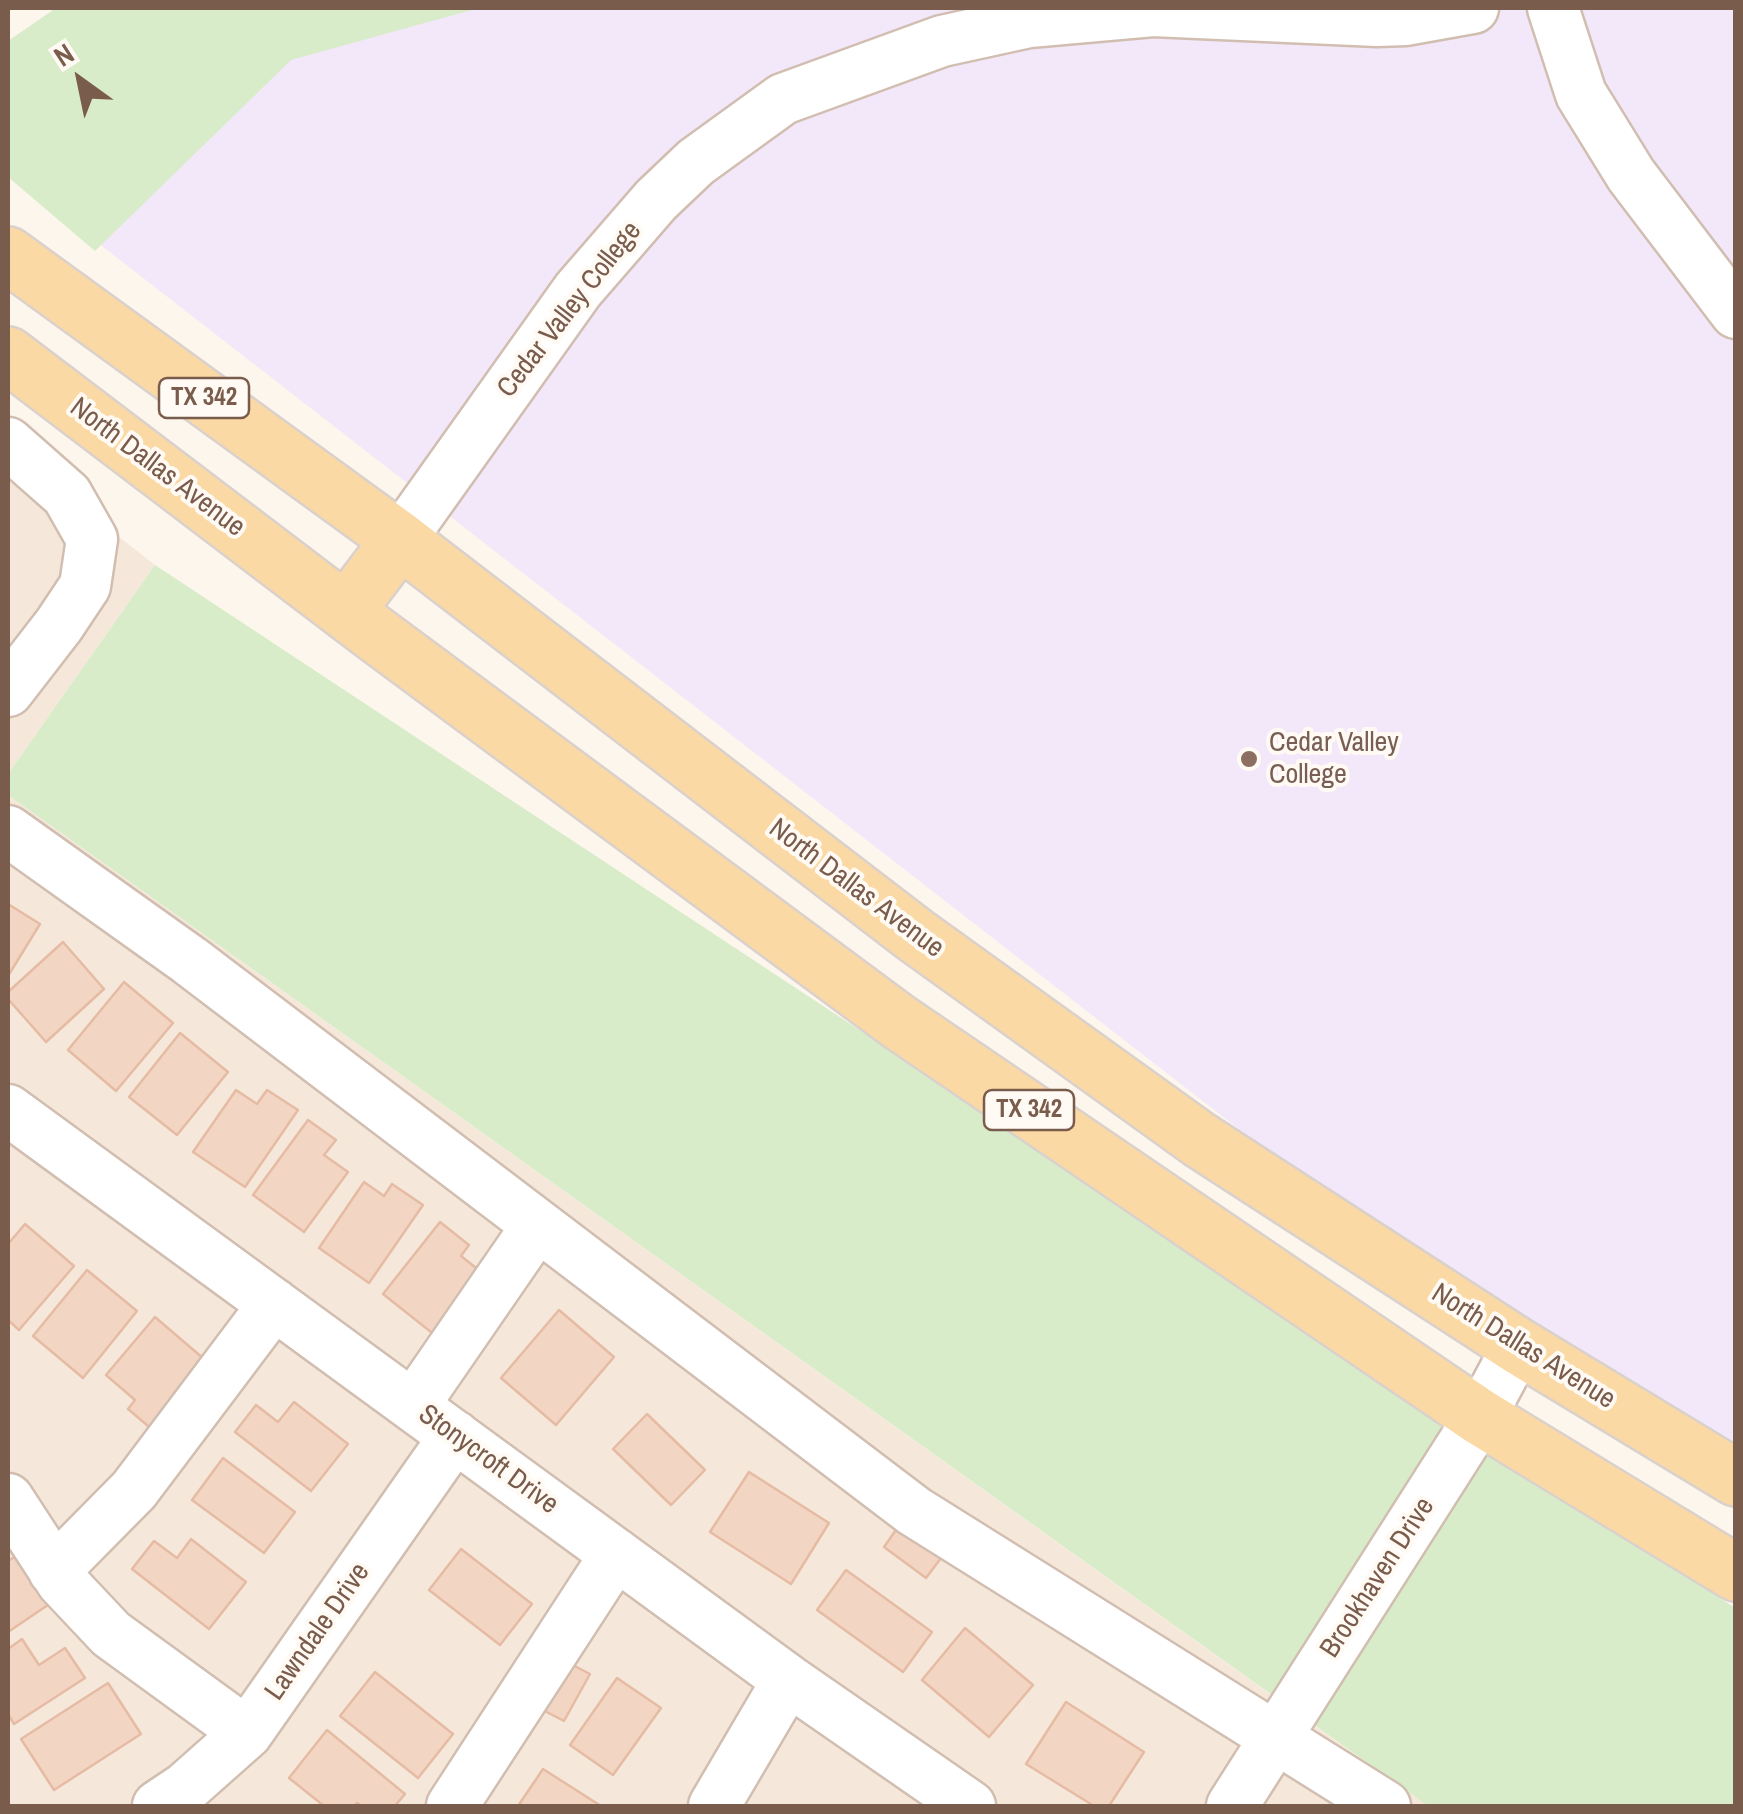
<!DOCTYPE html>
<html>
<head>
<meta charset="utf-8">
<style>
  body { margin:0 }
  #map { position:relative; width:1743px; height:1814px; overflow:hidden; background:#fdf6ec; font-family:"Archivo Narrow",sans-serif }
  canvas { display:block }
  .frame { position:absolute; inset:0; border:10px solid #7a5c4d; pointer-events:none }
  .north { position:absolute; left:30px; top:30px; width:100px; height:100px; -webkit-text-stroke:8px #fffaf3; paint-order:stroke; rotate:327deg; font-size:28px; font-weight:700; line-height:40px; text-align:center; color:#7a5c4d }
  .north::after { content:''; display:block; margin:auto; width:35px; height:45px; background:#7a5c4d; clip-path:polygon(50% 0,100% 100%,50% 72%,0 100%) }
</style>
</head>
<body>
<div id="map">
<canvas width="1743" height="1814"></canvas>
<div class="frame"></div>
<div class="north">N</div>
</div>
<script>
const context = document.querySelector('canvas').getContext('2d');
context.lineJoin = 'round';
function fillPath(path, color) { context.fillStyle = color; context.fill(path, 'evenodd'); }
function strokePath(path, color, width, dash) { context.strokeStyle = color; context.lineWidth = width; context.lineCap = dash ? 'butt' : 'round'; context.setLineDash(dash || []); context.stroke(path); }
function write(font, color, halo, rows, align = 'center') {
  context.font = font + ' "Archivo Narrow",sans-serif'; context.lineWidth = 8; context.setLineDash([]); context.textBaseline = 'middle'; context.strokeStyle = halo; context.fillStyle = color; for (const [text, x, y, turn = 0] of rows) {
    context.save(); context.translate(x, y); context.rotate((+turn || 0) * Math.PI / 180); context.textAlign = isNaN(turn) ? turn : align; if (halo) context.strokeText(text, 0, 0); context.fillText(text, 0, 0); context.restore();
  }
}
fillPath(new Path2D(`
  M8,450L155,565L8,774Z
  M8,795L1315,1726L1428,1806H8Z`), '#f5e8da');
fillPath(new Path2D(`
  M133,8H1735V1478L1518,1346L8,173V138Z`), '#f3e8fa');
fillPath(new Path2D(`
  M56,8H479L291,60L95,251L8,177V41Z
  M155,565L1735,1608V1806H1428L8,795V774Z`), '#d8ecc9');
const building = new Path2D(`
  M8,904L40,924L8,976Z
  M63,942L104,989L46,1042L8,999V992Z
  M124,982L173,1023L116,1091L68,1050Z
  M180,1033L228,1072L177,1135L129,1097Z
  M236,1090L257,1104L267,1090L298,1110L245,1187L193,1152Z
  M308,1120L336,1140L324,1155L348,1172L304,1232L253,1195Z
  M364,1182L384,1196L392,1184L423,1205L369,1283L319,1248Z
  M440,1222L469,1245L461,1256L490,1279L441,1340L383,1294Z
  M25,1224L74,1266L19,1330L8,1320V1244Z
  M87,1270L137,1311L83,1378L33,1336Z
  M559,1310L614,1357L556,1425L501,1378Z
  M155,1317L211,1365L154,1431L128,1409L135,1400L106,1375Z
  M294,1402L348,1444L311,1491L235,1432L256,1405L278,1422Z
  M647,1414L705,1470L671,1505L613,1449Z
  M223,1458L295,1512L264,1553L192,1500Z
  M749,1472L829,1523L791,1584L710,1532Z
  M898,1527L941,1558L926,1578L884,1547Z
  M191,1539L246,1582L209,1629L132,1569L154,1541L177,1558Z
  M461,1549L532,1604L500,1645L429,1590Z
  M16,1556L48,1605L8,1632V1561Z
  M846,1570L932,1632L903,1672L817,1610Z
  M965,1628L1033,1685L989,1737L922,1680Z
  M22,1639L39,1665L65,1648L85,1678L14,1724L8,1714V1649Z
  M565,1661L590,1674L564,1721L539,1708Z
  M375,1672L453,1734L418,1778L340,1716Z
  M617,1678L661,1708L613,1775L570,1745Z
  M108,1683L141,1734L54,1790L21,1739Z
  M1066,1702L1144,1752L1109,1806H1094L1026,1764Z
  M327,1730L405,1794L395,1806H362L357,1803L354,1806H324L289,1778Z
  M543,1769L601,1806H518Z`);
fillPath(building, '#f3d5c3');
strokePath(building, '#e6bba3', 2.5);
const minor = new Path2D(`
  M1553,8L1581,94L1631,175L1736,313
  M8,443L67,495L92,539L85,586L59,625L8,691
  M400,540L578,290L656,200L696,162L783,99L942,41L1029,22L1153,11L1377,21L1406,20L1473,8
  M8,831L189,960L914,1511L1385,1806
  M8,1110L788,1680L970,1806
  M413,1406L537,1226
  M8,1499L62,1582L111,1634L247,1733
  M54,1571L134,1490L274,1304
  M158,1806L185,1788L247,1733L455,1436
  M452,1806L616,1554
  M714,1806L788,1680
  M1232,1806L1480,1417L1518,1346`);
const major = new Path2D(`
  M8,255L400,540L915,935L1200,1140L1518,1346L1736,1478
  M8,355L374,633L899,1022L1480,1417L1736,1573
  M346,611L400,540`);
strokePath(minor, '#d1beb0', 55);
strokePath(major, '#dad1cd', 60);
strokePath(minor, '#fff', 50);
strokePath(major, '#fbd9a5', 55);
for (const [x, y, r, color] of [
  [1249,759,10,"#8d6e63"]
]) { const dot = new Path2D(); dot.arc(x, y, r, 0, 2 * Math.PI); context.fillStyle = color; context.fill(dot); strokePath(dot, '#fffaf3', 4); }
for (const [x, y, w] of [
  [204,398,90],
  [1029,1110,90]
]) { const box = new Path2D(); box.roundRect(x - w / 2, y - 20, w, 40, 8); context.fillStyle = '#fffaf3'; context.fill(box); strokePath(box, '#7a5c4d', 2.5); }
write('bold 25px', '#7a5c4d', null, [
  ["TX 342",204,398],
  ["TX 342",1029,1110]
]);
write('28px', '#7a5c4d', '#fffaf3', [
  ["Cedar Valley College",570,310,-52],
  ["North Dallas Avenue",157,468,37],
  ["North Dallas Avenue",856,889,37],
  ["North Dallas Avenue",1523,1347,32],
  ["Stonycroft Drive",488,1460,36],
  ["Brookhaven Drive",1378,1578,-57],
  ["Lawndale Drive",318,1632,-55]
]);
write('28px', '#785e54', '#fffaf3', [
  ["Cedar Valley",1269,743],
  ["College",1269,775]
], 'left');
</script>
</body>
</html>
